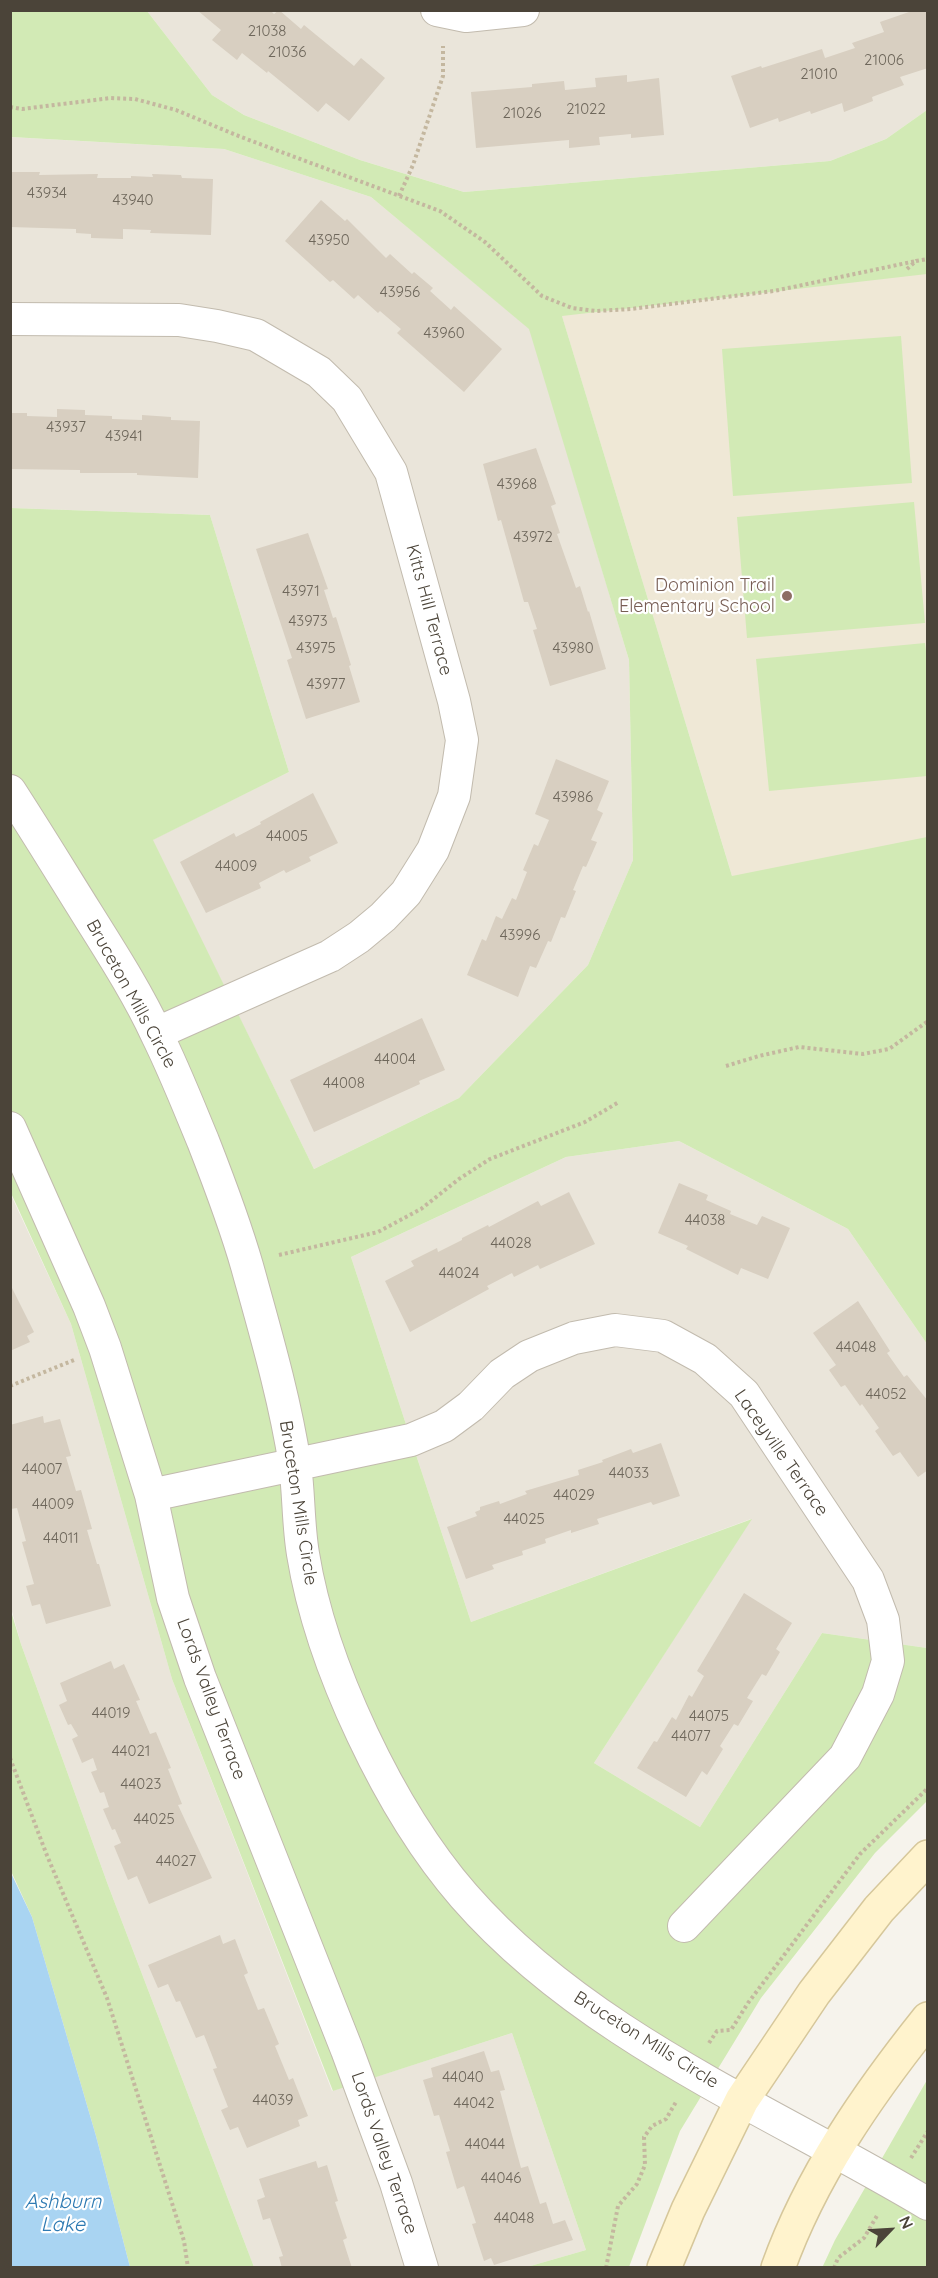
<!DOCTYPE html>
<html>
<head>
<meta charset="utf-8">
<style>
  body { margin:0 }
  #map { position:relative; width:938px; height:2278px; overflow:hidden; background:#f6f3ec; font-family:Quicksand,sans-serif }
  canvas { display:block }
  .frame { position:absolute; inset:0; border:12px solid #4b4439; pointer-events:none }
  .north { position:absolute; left:860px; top:2200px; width:60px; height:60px; -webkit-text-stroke:4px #fff; paint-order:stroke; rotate:65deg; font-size:16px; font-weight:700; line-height:24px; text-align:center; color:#4b4439 }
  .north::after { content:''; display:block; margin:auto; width:21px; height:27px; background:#4b4439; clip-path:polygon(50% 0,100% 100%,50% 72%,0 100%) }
</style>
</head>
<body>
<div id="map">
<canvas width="938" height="2278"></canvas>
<div class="frame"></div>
<div class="north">N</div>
</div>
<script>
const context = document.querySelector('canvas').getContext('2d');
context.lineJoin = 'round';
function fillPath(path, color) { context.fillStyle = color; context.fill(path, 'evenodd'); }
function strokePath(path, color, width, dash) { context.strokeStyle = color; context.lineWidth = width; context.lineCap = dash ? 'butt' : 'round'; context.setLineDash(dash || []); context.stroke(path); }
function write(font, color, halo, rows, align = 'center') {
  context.font = font + ' Quicksand,sans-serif'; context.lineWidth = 4.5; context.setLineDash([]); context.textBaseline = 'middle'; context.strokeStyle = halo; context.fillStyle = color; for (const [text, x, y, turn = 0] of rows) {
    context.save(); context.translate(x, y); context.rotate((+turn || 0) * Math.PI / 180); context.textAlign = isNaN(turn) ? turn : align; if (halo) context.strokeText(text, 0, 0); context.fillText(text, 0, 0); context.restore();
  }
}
fillPath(new Path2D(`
  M147,11H927V110L886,139L830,161L464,192L360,160L244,115L212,95Z
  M10,137L224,149L371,197L530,329L629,660L633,860L588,965L459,1098L314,1169L152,840L289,772L210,515L11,508Z
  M679,1141L848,1229L927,1344V1648L822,1633L700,1827L594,1763L751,1519L471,1622L351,1257L566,1157Z
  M10,1193L71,1324L172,1679L332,2091L512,2033L586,2250L527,2267H254L108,1885L21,1644L11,1608Z`), '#eae5da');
fillPath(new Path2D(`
  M927,188V1298L777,1024L537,234Z`), '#efe8d6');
fillPath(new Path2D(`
  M10,11H147L212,95L244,115L360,160L464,192L830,161L886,139L927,110V274L562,316L732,876L927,837V1344L848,1229L679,1141L566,1157L351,1257L471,1622L752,1519L594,1763L700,1827L822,1633L927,1648V1801L875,1853L761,1998L680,2131L629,2267H527L586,2250L512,2033L333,2091L172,1679L71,1324L11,1193V508L210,515L289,772L153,840L314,1169L459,1098L588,965L633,860L629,660L529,329L371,197L224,149L11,137Z
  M901,336L912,483L733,496L722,349Z
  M914,502L925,623L747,638L737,517Z
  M925,643L928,667L927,776L769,791L756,659Z
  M10,1608L21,1644L108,1885L254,2267H130L96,2136L32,1917L11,1871Z
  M927,2080V2267L822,2268L835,2240Z`), '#d2eab5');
fillPath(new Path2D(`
  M10,1871L32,1917L96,2136L130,2267H11Z`), '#a9d4f2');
fillPath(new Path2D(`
  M197,10H270L274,14L279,10L301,29L304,25L354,66L361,58L385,78L349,121L326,103L318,112L268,71L267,73L242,53L237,60L212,40L221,30Z
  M908,10H928V68L900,77L904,85L872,97L873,101L844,112L842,103L811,114L810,111L779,122L778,118L750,128L731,76L761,66L762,68L822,49L825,58L855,48L852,43L884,32L880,22L909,12Z
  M627,75V82L659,78L664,135L631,138V134L599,137L600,145L569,148V140L476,148L471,92L532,87V84L564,81L565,90L596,87L595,78Z
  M10,172H40L39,175L98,174L97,178H131V176L153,177L152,174L181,175L182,178L213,179L211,235L150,233L151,230L123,229V239L91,238V234L76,233V229L10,227Z
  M321,200L345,221L347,219L386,258L390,254L412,274L414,272L433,288L430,291L451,310L454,306L502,349L464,392L397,333L401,329L380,311L378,313L358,295L354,299L333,280L330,282L285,241Z
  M57,409L85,410V415L112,416V419L142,420V415L171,417V420L200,421L198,478L137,475V473H80V470L10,469V413H27V416L57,417Z
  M536,448L556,504L551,506L560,533L557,534L576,588L580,586L588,612L589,611L606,669L550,686L533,630L537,629L528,602H524L501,520L498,521L483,464Z
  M308,533L328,589L324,590L333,618L336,617L351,665L349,666L360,702L306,719L287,660L292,658L256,549Z
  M556,759L609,781L597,810L603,813L591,840L597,842L586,867L583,866L573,890L576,891L565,918L561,917L551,942L548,941L536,968L530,966L518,997L467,975L482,939L486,941L496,916L502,919L512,898L516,900L527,872L523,870L534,844L538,846L549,820L535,814Z
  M313,793L338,843L309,857L311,861L286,873L284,870L259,883L261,888L206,913L180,862L234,833L236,837L261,824L260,822Z
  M422,1018L445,1070L419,1081L420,1084L314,1132L290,1080Z
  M679,1183L708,1195L706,1200L731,1211L730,1214L757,1225L762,1216L790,1228L768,1279L741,1268L738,1275L686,1249L688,1246L658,1233Z
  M569,1192L595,1244L540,1269L538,1265L514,1277L512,1273L487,1286L489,1289L410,1332L385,1281L414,1266L411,1261L437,1248L438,1252L462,1240V1238L488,1225L489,1227L538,1201L541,1206Z
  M10,1284L34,1332L27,1336L30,1342L10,1351Z
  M858,1301L890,1351L887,1353L904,1377L907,1375L928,1401V1470L918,1477L900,1452L893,1456L875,1431L879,1428L862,1404L860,1406L845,1385L841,1387L829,1370L836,1365L813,1333Z
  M43,1416L44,1423L60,1419L71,1456L66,1457L76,1491L81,1490L92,1529L87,1530L97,1564H99L111,1606L46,1624L40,1604L32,1606L26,1586L34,1584L22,1542L26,1541L17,1508L11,1509L10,1506V1425Z
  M661,1443L680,1496L653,1505L651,1502L597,1519L599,1524L571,1533V1530L545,1539L546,1543L522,1551L523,1555L492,1565L494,1569L466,1579L447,1527L477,1516L475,1512L480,1510V1507L499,1501L500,1504L527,1494L525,1491L579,1475L578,1470L603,1462L602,1460L631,1449L633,1453Z
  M744,1593L792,1623L776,1649L780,1652L766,1676L762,1674L747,1698L753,1701L738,1726L734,1724L720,1746L723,1749L707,1775L702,1771L686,1797L637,1768L654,1741L657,1742L672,1717L676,1720L689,1695L692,1697L704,1676L697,1671Z
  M111,1661L114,1669L124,1664L140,1700L136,1701L150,1734L156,1732L171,1768L168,1769L182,1804L178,1805L212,1878L149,1904L137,1876L128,1880L114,1846L121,1843L115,1829L112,1830L103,1809L109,1807L104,1792L100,1793L91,1772L97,1770L93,1758L82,1763L72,1739L78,1736L71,1724L68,1725L59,1705L67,1701L60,1683Z
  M220,1935L223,1944L235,1939L248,1973L244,1975L258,2010L264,2008L279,2044L275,2046L289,2080L293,2078L308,2116L298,2120L300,2126L247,2148L238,2127L230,2130L221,2110L228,2107L213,2069L217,2068L204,2035L196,2038L180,2001L176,2002L168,1984L158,1988L148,1965Z
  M484,2051L491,2072L499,2070L505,2090L500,2091L521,2168L528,2166L540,2204L546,2202L553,2224L565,2220L573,2240L494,2265L491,2258L484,2261L472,2224L476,2223L464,2186L457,2189L446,2152L450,2151L439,2115L434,2116L423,2080L433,2077L431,2068Z
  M316,2161L318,2168L327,2165L338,2201L335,2202L347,2238L343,2240L352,2268H282L279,2257L283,2256L270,2218L263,2220L257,2200L265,2197L259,2179Z`), '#d8cfc1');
const minor = new Path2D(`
  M437,10L466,16L523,10
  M10,319L179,320L217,326L256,335L319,372L347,399L391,472L454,701L462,740L454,796L433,850L406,893L383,917L359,937L330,956L157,1033
  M10,791C36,831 61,872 86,912C111,952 137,992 157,1035C174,1069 188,1105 203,1141C219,1182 235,1224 247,1266C265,1331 285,1399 295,1465C299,1494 298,1524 303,1554C321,1665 390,1811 464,1896C586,2036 771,2110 928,2204
  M10,1128L89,1306L105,1348L151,1495L173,1598L200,1678L347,2050L396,2183L422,2268
  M151,1495L411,1440L444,1426L471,1406L502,1374L529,1356L574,1338L615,1330L663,1336L705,1359L744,1394L868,1580L883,1620L888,1661L878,1694L845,1757L684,1926`);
const secondary = new Path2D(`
  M664,2268L688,2210L742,2100L814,1993L879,1909L928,1857
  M778,2268C811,2176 868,2094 928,2019`);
strokePath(minor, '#c2bbae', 34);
strokePath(secondary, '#d6c79b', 36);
strokePath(new Path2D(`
  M10,107L22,109L111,98L135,99L176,110L241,137L440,211L485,242L542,296L572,308L596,311L631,309L774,291L916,261
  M399,196L413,165L443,76V46
  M907,269L916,261L928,259
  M726,1066L759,1056L799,1047L863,1054L889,1049L928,1021
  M279,1255L378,1232L421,1209L459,1179L490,1159L585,1122L619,1102
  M10,1386L74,1360
  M10,1758L46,1853L107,1998L184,2241L188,2268
  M709,2043L717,2031L731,2030L748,2003L860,1854L928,1788
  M911,2158L928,2131
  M606,2268L618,2206L637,2184L645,2165L644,2137L652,2126L666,2119L676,2102
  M834,2268L838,2258L864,2238L878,2214`), '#c4b79f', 4, [3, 3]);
strokePath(minor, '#fff', 32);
strokePath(secondary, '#fff3cd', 33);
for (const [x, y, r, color] of [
  [787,596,6,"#8d6e63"]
]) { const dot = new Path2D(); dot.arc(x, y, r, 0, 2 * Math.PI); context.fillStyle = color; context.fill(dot); strokePath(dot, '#fff', 2); }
write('15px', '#6e675b', null, [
  ["21038",267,31],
  ["21036",287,52],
  ["21006",884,60],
  ["21010",819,74],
  ["21022",586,109],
  ["21026",522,113],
  ["43934",47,193],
  ["43940",133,200],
  ["43950",329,240],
  ["43956",400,292],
  ["43960",444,333],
  ["43937",66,427],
  ["43941",124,436],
  ["43968",517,484],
  ["43972",533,537],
  ["43971",301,591],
  ["43973",308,621],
  ["43975",316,648],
  ["43980",573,648],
  ["43977",326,684],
  ["43986",573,797],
  ["44005",287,836],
  ["44009",236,866],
  ["43996",520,935],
  ["44004",395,1059],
  ["44008",344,1083],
  ["44038",705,1220],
  ["44028",511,1243],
  ["44024",459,1273],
  ["44048",856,1347],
  ["44052",886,1394],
  ["44007",42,1469],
  ["44033",629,1473],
  ["44029",574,1495],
  ["44009",53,1504],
  ["44025",524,1519],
  ["44011",61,1538],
  ["44019",111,1713],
  ["44075",709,1716],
  ["44077",691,1736],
  ["44021",131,1751],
  ["44023",141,1784],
  ["44025",154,1819],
  ["44027",176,1861],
  ["44040",463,2077],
  ["44039",273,2100],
  ["44042",474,2103],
  ["44044",485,2144],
  ["44046",501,2178],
  ["44048",514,2218]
]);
write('18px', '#785e54', '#fff', [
  ["Dominion Trail",775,586],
  ["Elementary School",775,607]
], 'right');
write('18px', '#4b4439', '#fff', [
  ["Kitts Hill Terrace",429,610,75],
  ["Bruceton Mills Circle",131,994,61],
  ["Laceyville Terrace",781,1453,55],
  ["Bruceton Mills Circle",298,1503,81],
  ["Lords Valley Terrace",211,1699,70],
  ["Bruceton Mills Circle",646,2040,32],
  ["Lords Valley Terrace",384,2153,71]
]);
write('italic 20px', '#2e7ab2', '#fff', [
  ["Ashburn",63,2202],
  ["Lake",63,2225]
]);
</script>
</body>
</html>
